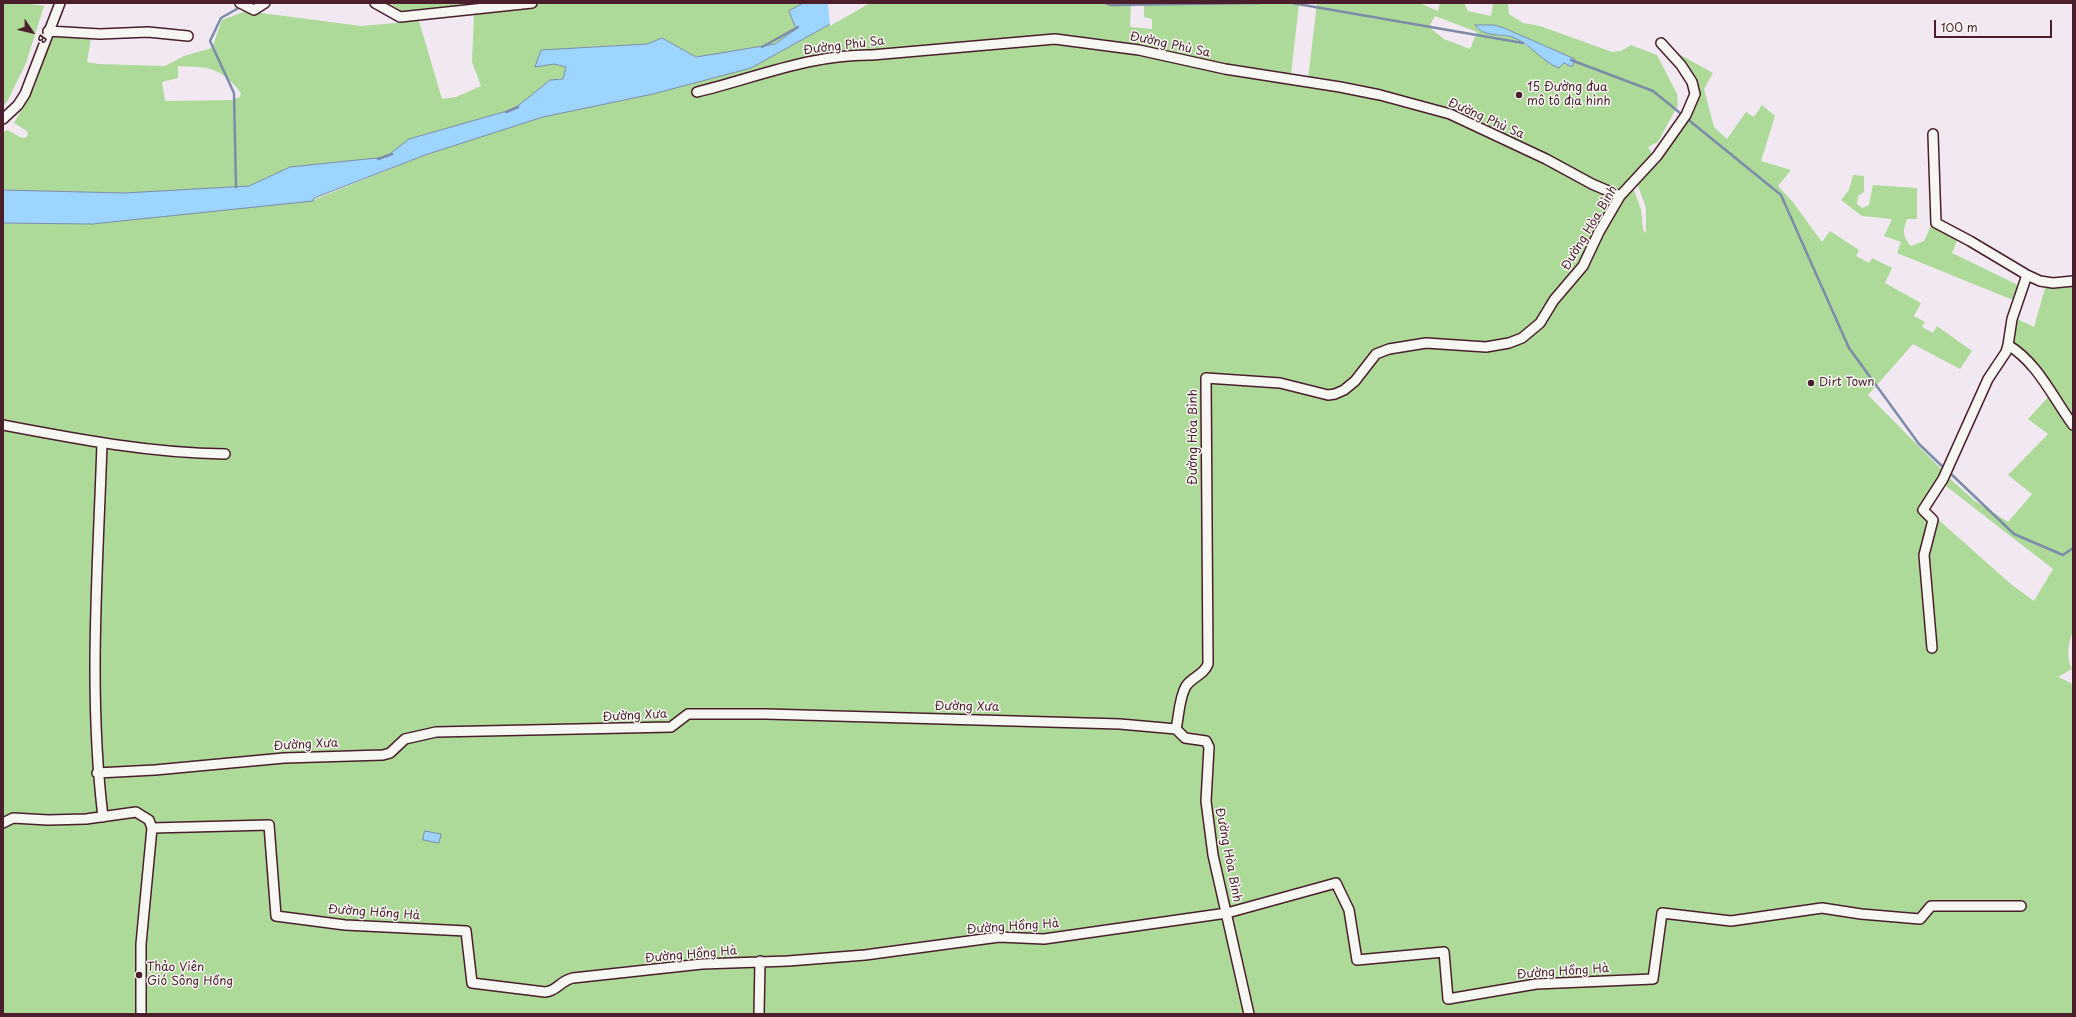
<!DOCTYPE html>
<html>
<head>
<meta charset="utf-8">
<style>
  body { margin:0 }
  #map { position:relative; width:2076px; height:1017px; overflow:hidden; background:#f1e8f2; font-family:"Playpen Sans",sans-serif }
  canvas { display:block }
  .frame { position:absolute; inset:0; border:4px solid #4a1f2b; pointer-events:none }
  .north { position:absolute; left:12px; top:12px; width:40px; height:40px; -webkit-text-stroke:3px #f6f6f2; paint-order:stroke; rotate:125deg; font-size:11px; font-weight:700; line-height:16px; text-align:center; color:#4a1f2b }
  .north::after { content:''; display:block; margin:auto; width:14px; height:18px; background:#4a1f2b; clip-path:polygon(50% 0,100% 100%,50% 72%,0 100%) }
  .scale { position:absolute; left:1934px; top:20px; width:118px; height:18px; box-sizing:border-box; border:2px solid #4a1f2b; border-top:0; padding-left:5px; font-size:12px; line-height:14px; white-space:nowrap; color:#4a1f2b; -webkit-text-stroke:3px #f6f6f2; paint-order:stroke }
</style>
</head>
<body>
<div id="map">
<canvas width="2076" height="1017"></canvas>
<div class="frame"></div>
<div class="north">B</div>
<div class="scale">100 m</div>
</div>
<script>
const context = document.querySelector('canvas').getContext('2d');
context.lineJoin = 'round';
function fillPath(path, color) { context.fillStyle = color; context.fill(path, 'evenodd'); }
function strokePath(path, color, width, dash) { context.strokeStyle = color; context.lineWidth = width; context.lineCap = dash ? 'butt' : 'round'; context.setLineDash(dash || []); context.stroke(path); }
function write(font, color, halo, rows, align = 'center') {
  context.font = font + ' "Playpen Sans",sans-serif'; context.lineWidth = 3; context.setLineDash([]); context.textBaseline = 'middle'; context.strokeStyle = halo; context.fillStyle = color; for (const [text, x, y, turn = 0] of rows) {
    context.save(); context.translate(x, y); context.rotate((+turn || 0) * Math.PI / 180); context.textAlign = isNaN(turn) ? turn : align; if (halo) context.strokeText(text, 0, 0); context.fillText(text, 0, 0); context.restore();
  }
}
fillPath(new Path2D(`
  M3,3H25L44,6L26,63L7,102L3,106Z
  M389,3H496L405,13Z
  M537,3H804L789,11L796,29L775,44L696,57L662,38L647,44L589,47L554,64L566,67L563,79L550,80L515,109L410,139L386,157L290,167L249,186L124,193L3,190V132L7,130L20,137L25,138L28,135L27,131L14,123L35,86L50,34L91,38L87,62L98,64L165,66L184,56L212,48L222,20L246,11L361,26L419,21L442,99L456,97L481,86L472,62L474,14L530,8ZM178,66C209,67 221,67 241,93L240,97L231,100L165,101L162,82L178,78Z
  M868,3H1131L1130,27L1152,29V19L1144,17V3H1299L1291,75L1308,79L1317,3H1419L1438,11L1440,3H1464L1468,11L1491,16L1493,3H1508L1509,14L1523,23L1540,26L1612,52L1621,51L1631,45L1657,55L1677,94L1678,105L1658,142L1648,147L1653,155L1633,187L1641,210L1643,230L1646,233V208L1637,183L1673,140L1699,98L1696,85L1668,48L1713,73L1704,89L1714,127L1727,139L1746,112L1754,117L1762,105L1775,116L1761,161L1791,170L1778,186L1792,201L1822,242L1830,231L1859,250L1856,256L1869,263L1872,258L1892,268L1885,283L1921,303L1914,316L1925,322L1922,327L1933,333L1937,326L1972,351L1960,369L1913,344L1868,395L1944,472L1924,507L2012,585L2034,601L2053,569L1942,483L1947,476L1975,501L2008,522L2032,494L2008,475L2048,434L2028,419L2049,396L2073,430V631C2068,643 2066,658 2072,669L2058,677L2071,683L2073,689V1014H3V223L92,224L313,200L425,155L543,117L653,94L751,68ZM1435,16L1477,32L1470,49L1444,39L1429,27ZM1476,25H1494L1504,28L1575,59L1572,67L1564,63L1551,65L1543,57L1513,37L1496,35Z
  M1853,175L1864,176V192L1858,196L1857,204L1862,208L1869,205L1873,185L1917,188V219H1907C1903,231 1902,236 1911,246L1924,241L1931,226L1958,238L1952,253L2018,285L2013,300L1897,253L1901,242L1884,236L1892,219L1862,216L1841,200L1849,190Z
  M2046,285L2073,286V422L2012,344L2017,319L2034,327Z`), '#adda98');
const water = new Path2D(`
  M804,3H868L751,68L653,94L543,117L425,155L314,198L313,201L92,224L3,223V190L124,193L249,186L290,167L386,157L409,139L514,109L550,80L563,79L566,67L554,64L535,67L541,50L647,44L662,38L696,57L775,44L796,29L789,11Z
  M1475,25H1494L1504,28L1575,59L1572,67L1564,63L1559,68C1542,62 1530,43 1512,37C1499,33 1484,38 1475,25Z
  M425,831L441,834L439,843L423,840Z`);
fillPath(water, '#9dd5fd');
strokePath(water, '#7c8ca9', 1);
fillPath(new Path2D(`
  M828,3H870L830,26Z`), '#f1e8f2');
strokePath(new Path2D(`
  M1105,3L1111,5L1259,3
  M1292,3L1523,43
  M762,47L798,27
  M1571,60L1653,91L1781,195L1849,348L1919,444L1945,469
  M506,112L518,107
  M378,159L392,154
  M236,187L234,93L210,41L221,18L242,6
  M1949,472L2014,534L2063,555L2073,548`), '#7c8ca9', 2.5);
const minor = new Path2D(`
  M240,3L254,10L265,3
  M375,3L400,17L532,3
  M48,31L100,34L148,32L188,36
  M697,92C755,78 811,54 872,55L1055,39L1139,50L1225,69L1340,87L1380,95L1450,114L1546,159L1592,184L1620,196
  M3,119L18,105L25,94L60,3
  M1933,134L1936,223L1970,241L2027,275L2040,281L2053,283L2073,281
  M2027,275L2012,319L2008,345C2038,363 2053,398 2073,425
  M3,425C77,439 150,453 225,454
  M102,444C98,567 88,693 103,817
  M1932,648L1924,555L1933,520L1923,510L1943,479L1988,379L2006,352L2008,345
  M97,773L155,770L284,758L383,755L390,753L405,739L436,732L671,727L688,714H766L1120,724L1176,729
  M3,823L13,818L48,820L86,819L136,812L149,820L152,828L269,825L276,916L345,925L466,931L472,983L545,992C558,991 559,981 573,978L702,964L788,961L865,955L999,937L1044,939L1227,913L1336,883L1349,910L1357,960L1444,952L1448,999L1536,984L1653,979L1662,913L1731,921L1822,908L1861,914L1920,919L1931,906H2021
  M141,1014V944L152,828
  M759,1014L760,961
  M1249,1014L1213,855L1206,801L1209,747L1206,741L1185,738L1176,729C1179,716 1179,698 1186,686C1192,677 1204,675 1208,664L1206,378L1280,383L1328,395L1335,394L1344,390L1355,381L1376,354L1389,349L1426,343L1486,347L1509,343L1522,338L1540,323L1554,300L1583,266L1599,232L1620,196L1657,156L1686,115L1695,94L1692,82L1681,65L1661,43`);
strokePath(minor, '#4a1f2b', 12);
strokePath(minor, '#f6f6f2', 9);
for (const [x, y, r, color] of [
  [1519,95,4,"#4a1f2b"],
  [1811,383,4,"#4a1f2b"],
  [139,975,4,"#4a1f2b"]
]) { const dot = new Path2D(); dot.arc(x, y, r, 0, 2 * Math.PI); context.fillStyle = color; context.fill(dot); strokePath(dot, '#f6f6f2', 1.5); }
write('12px', '#4a1f2b', '#f6f6f2', [
  ["Đường Phù Sa",1170,45,12],
  ["Đường Phù Sa",844,46,-7],
  ["Đường Phù Sa",1486,119,24],
  ["Đường Hòa Bình",1590,228,-59],
  ["Đường Hòa Bình",1194,437,-90],
  ["Đường Xưa",967,707,1],
  ["Đường Xưa",635,716,-3],
  ["Đường Xưa",306,745,-3],
  ["Đường Hòa Bình",1228,855,79],
  ["Đường Hồng Hà",374,913,4],
  ["Đường Hồng Hà",1013,927,-4],
  ["Đường Hồng Hà",691,955,-5],
  ["Đường Hồng Hà",1563,972,-4]
]);
write('12px', '#4a1f2b', '#f6f6f2', [
  ["15 Đường đua",1527,88],
  ["mô tô địa hình",1527,102],
  ["Dirt Town",1819,383],
  ["Thảo Viên",147,968],
  ["Gió Sông Hồng",147,982]
], 'left');
</script>
</body>
</html>
